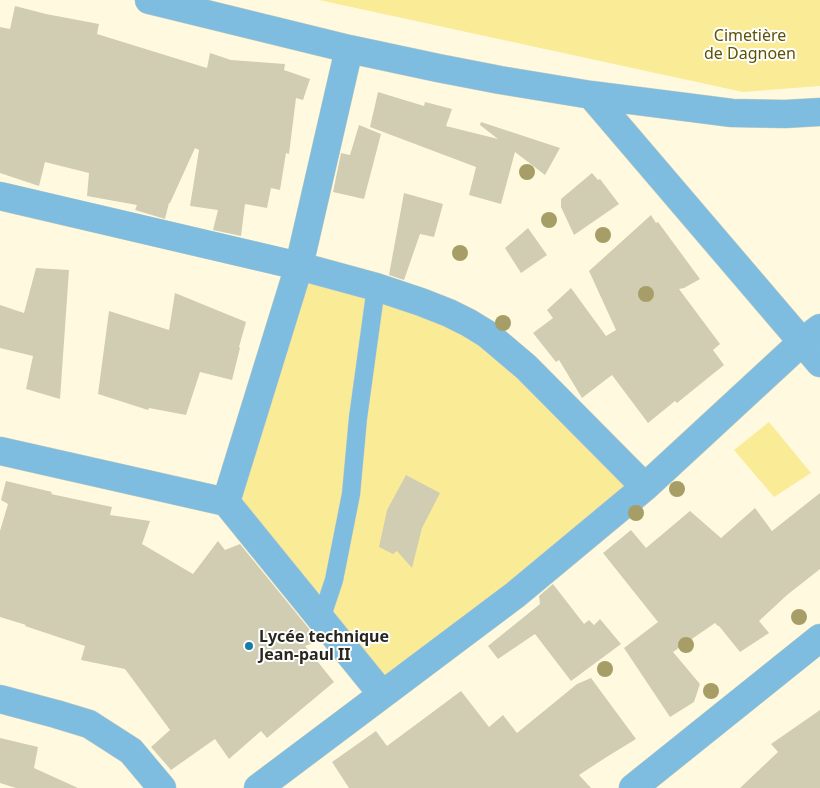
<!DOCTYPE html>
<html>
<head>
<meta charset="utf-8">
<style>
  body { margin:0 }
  canvas { display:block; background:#fffadf }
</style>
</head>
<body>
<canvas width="820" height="788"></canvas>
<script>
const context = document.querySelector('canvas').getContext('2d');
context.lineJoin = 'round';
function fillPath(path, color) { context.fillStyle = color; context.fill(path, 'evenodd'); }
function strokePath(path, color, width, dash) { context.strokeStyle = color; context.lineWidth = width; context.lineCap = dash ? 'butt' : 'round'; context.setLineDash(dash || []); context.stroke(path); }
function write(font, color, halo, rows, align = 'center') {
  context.font = font + ' "Noto Sans",sans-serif'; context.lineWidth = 4; context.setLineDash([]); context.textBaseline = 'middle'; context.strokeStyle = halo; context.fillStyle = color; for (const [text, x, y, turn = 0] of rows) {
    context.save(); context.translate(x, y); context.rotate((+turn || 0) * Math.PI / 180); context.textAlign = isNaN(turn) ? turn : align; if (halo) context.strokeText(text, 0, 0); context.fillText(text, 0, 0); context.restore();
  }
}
fillPath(new Path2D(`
  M319,0H820V86L743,92Z
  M310,278L467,328L633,486L387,679L232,494Z
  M769,422L811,473L774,497L734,450Z`), '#faeb97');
fillPath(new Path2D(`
  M15,6L46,14L99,24L97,34L207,68L210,53L231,60L285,64L284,70L310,79L303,100L296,98L289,154L286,153L280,190L271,188L267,208L245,204L241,236L213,230L218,210L190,206L199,150L195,148L170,203H169L165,219L135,210L137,205L87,196L89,173L45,162L39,186L0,173V27L10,29Z
  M378,92L424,106L425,102L452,109L446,126L498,139L480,125L481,122L560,148L545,175L515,152L501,204L469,195L476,167L370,127Z
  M359,125L381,134L364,199L333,192L341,153L350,155Z
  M592,173L598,180L600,179L619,204L574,235L561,207V199Z
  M404,193L443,204L434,237L420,234L404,280L389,275Z
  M651,215L656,223L658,222L700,279L684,288L679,289L720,344L713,350L724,365L677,403L675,401L648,423L612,375L582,398L559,360L556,362L533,333L553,318L547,310L571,288L606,336L616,330L589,271Z
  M528,228L547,255L521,273L505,248Z
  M36,268L69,270L60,399L26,389L33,356L0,348V305L24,313Z
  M175,293L246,322L239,347L240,348L232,380L200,372L186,415L149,408L148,410L98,394L109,311L169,330Z
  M406,475L440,493L422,528L412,568L397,551L393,554L379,547L387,510Z
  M6,481L52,492L51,494L112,507L110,515L150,521L142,544L193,574L218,541L225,550L240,544L319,641L305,646L334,682L267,738L261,731L229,759L215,739L171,770L151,747L170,730L125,669L81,660L85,646L25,626L26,625L0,617V531L8,504L1,500Z
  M820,493V569L787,595L759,621L769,633L740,652L719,626H718L715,623L673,652L700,684L694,702L670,717L624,648L658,622L603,553L631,530L646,548L690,511L721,538L755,508L772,531Z
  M553,584L584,624L589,620L594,625L600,619L621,644L571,681L535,634L498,659L488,646L540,604L539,596Z
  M591,678L636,739L605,758L579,775L591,788H349L332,762L376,731L387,746L461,691L489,727L503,715L517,733L577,684Z
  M820,710V788H740L778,752L771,744Z
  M0,738L38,747L34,768L78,788H16L0,783Z`), '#d1cdb3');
const lane = new Path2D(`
  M321,619L334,580L351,494L358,418L376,287`);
const street = new Path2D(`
  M149,0L349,49L438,68L500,80L591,95L732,113L785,114L820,112
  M591,95L820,363
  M0,196L299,266L376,287L421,302L449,313L469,323L487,334L526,367L645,487
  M0,451L226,502L382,694
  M226,502L299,266L349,49
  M0,699L56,714L89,724L131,751L162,788
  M258,788L515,595L645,487L802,342L820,328
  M633,788L820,638`);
strokePath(lane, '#d8d4bc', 19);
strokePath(street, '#d8d4bc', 29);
strokePath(lane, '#7ebddf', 18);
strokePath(street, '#7ebddf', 28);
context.fillStyle = '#a69e66';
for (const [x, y] of [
  [527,172],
  [549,220],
  [603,235],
  [460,253],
  [646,294],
  [503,323],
  [677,489],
  [636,513],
  [799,617],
  [686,645],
  [605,669],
  [711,691]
]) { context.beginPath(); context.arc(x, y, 8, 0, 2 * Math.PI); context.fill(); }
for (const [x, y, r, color] of [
  [249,646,5,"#157ca7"]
]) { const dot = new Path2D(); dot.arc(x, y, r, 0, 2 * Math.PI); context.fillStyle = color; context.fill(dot); strokePath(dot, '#fff', 2); }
write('16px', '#5e5203', '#fff', [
  ["Cimetière",750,36],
  ["de Dagnoen",750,54]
]);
write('bold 16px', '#29271d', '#fff', [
  ["Lycée technique",259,637],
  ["Jean-paul II",259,655]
], 'left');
</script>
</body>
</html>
